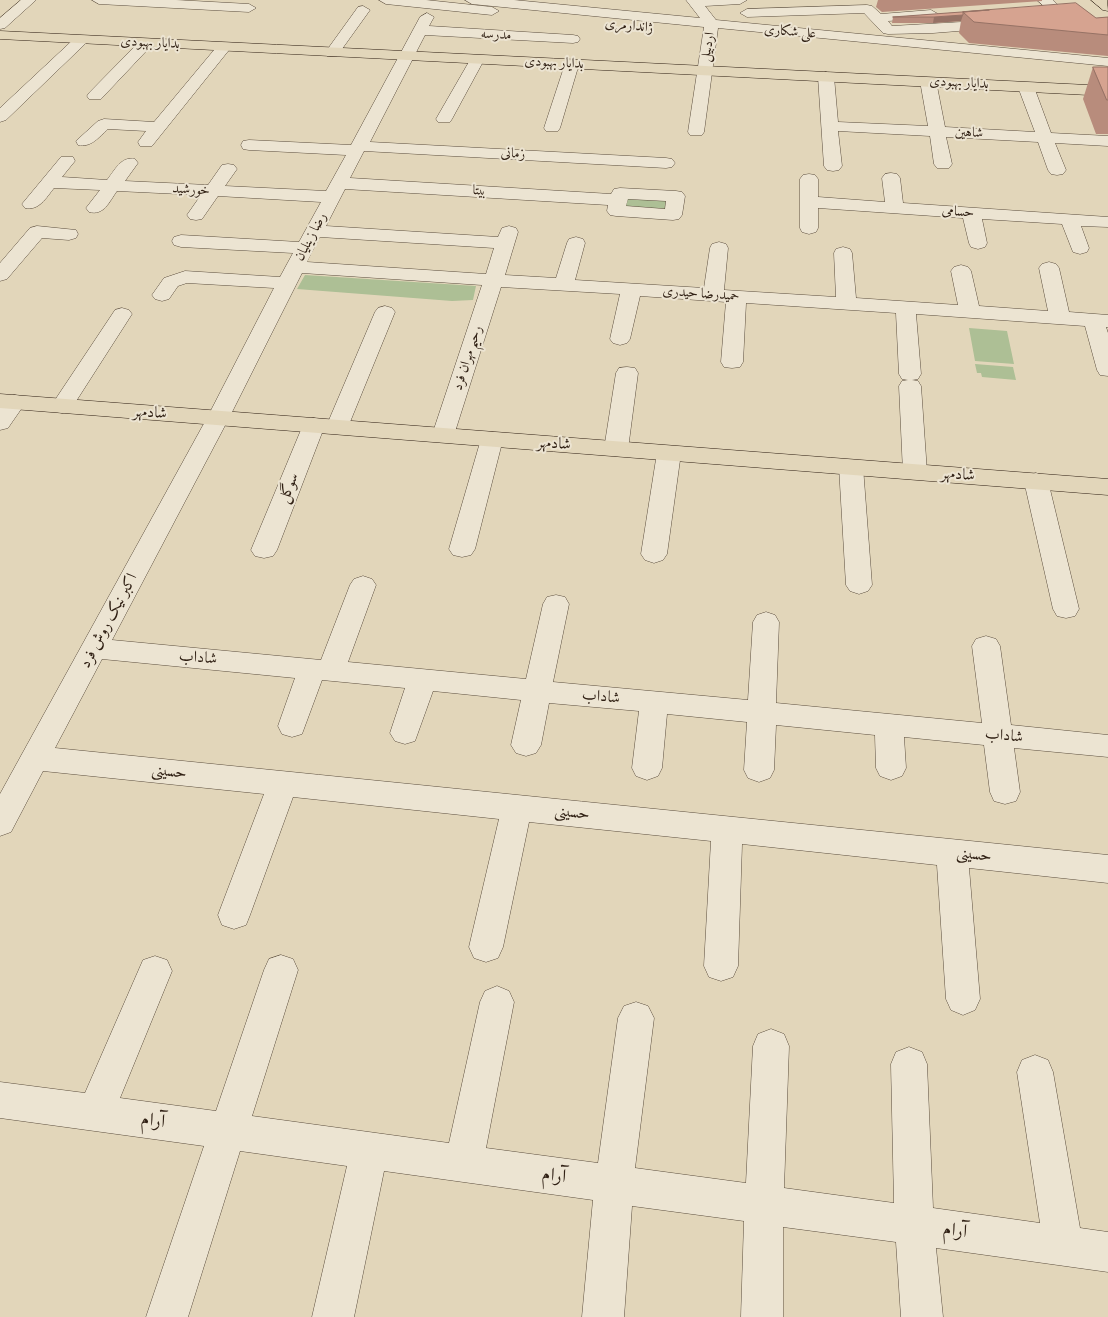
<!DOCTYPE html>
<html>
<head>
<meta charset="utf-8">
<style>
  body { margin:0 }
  canvas { display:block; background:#e2d6ba }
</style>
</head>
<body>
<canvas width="1108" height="1317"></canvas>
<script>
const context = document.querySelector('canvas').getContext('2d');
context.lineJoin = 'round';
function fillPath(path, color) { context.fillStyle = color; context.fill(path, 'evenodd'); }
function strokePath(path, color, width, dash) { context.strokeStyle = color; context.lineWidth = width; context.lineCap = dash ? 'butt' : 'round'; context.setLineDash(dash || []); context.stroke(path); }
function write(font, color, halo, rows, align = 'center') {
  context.font = font + ' "IM FELL French Canon",Amiri,serif'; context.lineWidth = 4; context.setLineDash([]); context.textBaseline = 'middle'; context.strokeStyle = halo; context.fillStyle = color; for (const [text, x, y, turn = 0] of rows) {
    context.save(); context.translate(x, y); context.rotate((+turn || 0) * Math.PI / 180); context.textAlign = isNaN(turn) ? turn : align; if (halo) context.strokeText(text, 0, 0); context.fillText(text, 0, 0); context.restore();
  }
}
fillPath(new Path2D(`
  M627,195L669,198L667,211L624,208Z
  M305,275L476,286L473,300L452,301L297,289Z
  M969,328L1007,331L1014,364L975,361Z
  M975,364L1013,367L1016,380L982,377L981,373H977Z`), '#adbf95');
const minor = new Path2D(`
  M21,0H36L5,28L0,29V18Z
  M92,0H176L249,4L256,8L249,12L99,4Z
  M379,0H426L492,7L499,11L492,15L386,4Z
  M465,0H514L700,18L686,0H747L740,4L705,6L716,20L1108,58V66L718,28L704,132L702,135H690L688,132L704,27L472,4Z
  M1037,0H1053L1059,6L1052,10L1047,9Z
  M867,5L872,6L881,14L931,10L938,14L931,18L888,21L892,26L996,20L1001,21L1003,24L1001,27L996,28L933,33L888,34L883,33L864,13L747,17L740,13L747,9Z
  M363,6L370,10L337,56H327L325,53L327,50L358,7Z
  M427,13L434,17L429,26L573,35L578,36L580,39L578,42L573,43L425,35L370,142L666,158L672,159L675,163L672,167L666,168L364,151L350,178L611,194L614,189L620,188L676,191L682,192L685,196L682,215L679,219L673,220L616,216L610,215L607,211L608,205L345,189L326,226L498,237L502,228L509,226L516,228L518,232L505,275L556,278L567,243L569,239L576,237L583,239L585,243L575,280L704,288L710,248L712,244L719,242L726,244L728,248L724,290L836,297L834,253L836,249L843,247L850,249L852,253L856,298L958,305L951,271L954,267L961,265L968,267L971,271L979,306L1048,311L1039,268L1042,264L1049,262L1056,264L1059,268L1069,312L1108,315V327H1106L1108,333V376L1100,375L1097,370L1085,326L916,314L921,374L918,379L912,380L918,381L921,386L927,472L923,477L915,479L907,477L903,472L899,386L902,381L908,380L902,379L899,374L896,313L746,303L743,362L740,367L732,368L724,367L721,362L726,302L640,296L630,339L627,343L620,345L613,343L610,339L620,294L501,287L454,435L451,440L443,442L435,440L432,435L482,285L302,273L229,418L112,640L321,660L350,585L354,579L363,576L372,579L376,585L348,662L526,679L543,604L547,597L556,595L565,597L569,604L553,682L748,700L753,622L757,615L766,612L775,615L779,622L776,703L982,723L972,646L976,639L986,636L996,639L1000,646L1011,725L1108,735V757L1014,748L1020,792L1016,801L1005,804L994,801L990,792L984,745L904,737L906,768L902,776L891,780L880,776L876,768L875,735L776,725L774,770L770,778L759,782L748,778L744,770L747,722L667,714L662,768L658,776L647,780L636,776L632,768L639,711L549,703L541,745L536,753L526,756L516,753L511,745L521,700L433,691L415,741L405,744L395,741L390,733L405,688L322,680L302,734L292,737L282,734L278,726L295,678L102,659L55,748L1108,855V883L969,868L980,999L975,1010L963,1015L951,1010L946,999L937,865L742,844L738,966L733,977L721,981L709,977L704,966L711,841L529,822L503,947L498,958L486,962L474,958L469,947L499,819L293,797L250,915L246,925L234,929L222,925L218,915L264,794L43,771L11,832L0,836V794L207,418L274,288L187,283L178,286L169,299L162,301L155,299L152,295L164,278L185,271L280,277L293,253L181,247L174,245L172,241L174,237L181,235L299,242L321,202L218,196L202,219L196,220L190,219L187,215L201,195L117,191C109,202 104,216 89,212L86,208L100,190L54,188C46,198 39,211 25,208L22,204L61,157H73L75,161L62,177L107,180C115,170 121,156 135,159L138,163L125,181L208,185L222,165L228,164L234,165L237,169L225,186L326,191L346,155L249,150L243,149L241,145L243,141L249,140L351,145L420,17ZM628,199L666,201L665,209L626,206ZM320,237L494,248L486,274L307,262Z
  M81,36L86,37L88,40L86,43L6,120L0,122V108L76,37Z
  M146,39L151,40L153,43L151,46L101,99H89L87,96L89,93L141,40Z
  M224,43L229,44L231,47L229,50L152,146H140L138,142L146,131L108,129C99,137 91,148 78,145L76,141L98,121L104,119L154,122L219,44Z
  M477,56L482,57L484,60L452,119L450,122H438L436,119L470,60L472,57Z
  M572,60L577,61L579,64L560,128L558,131H546L544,128L565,64L567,61Z
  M826,72L831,74L834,77L838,122L928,126L920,81L923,78H933L936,81L945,127L1035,132L1018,87L1021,84H1031L1034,87L1051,133L1108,136V146L1055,143L1066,170L1063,174L1057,175L1051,174L1048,170L1038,142L946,137L952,164L949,168H937L934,164L930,136L838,131L842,166L839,170L833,171L827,170L824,166L818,77L821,74Z
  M891,173L897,174L900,178L903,203L1108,217V227L1081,226L1089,248L1087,252L1080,254L1073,252L1062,224L982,219L987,243L985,247L978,249L971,247L969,243L963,218L818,208V228L816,232L809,234L802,232L800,228V179L803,175L809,174L815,175L818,179V197L885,202L882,178L885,174Z
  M37,226L76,230L78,234L76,238L69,240L42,238L7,279L0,281V263L30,228Z
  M385,306L392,308L395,312L348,427L345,432L337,434L329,432L326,427L375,312L378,308Z
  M122,308L129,310L132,314L73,406L70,411L62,413L54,411L51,406L115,310Z
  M627,367L635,368L638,373L628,449L624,454L616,456L608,454L604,449L616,373L619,368Z
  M15,395L23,397L26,402L8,428L0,430V407L7,397Z
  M314,418L322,420L325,425L277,550L273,556L264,558L255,556L251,550L303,425L306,420Z
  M492,432L500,434L503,439L475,549L471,555L462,557L453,555L449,549L481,439L484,434Z
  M669,446L677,448L681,453L667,554L663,560L654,563L645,560L641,554L657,453L661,448Z
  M851,460L859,462L863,467L872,585L868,591L859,594L850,591L846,585L839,467L843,462Z
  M1036,473L1044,476L1048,481L1079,609L1075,616L1066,618L1057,616L1053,609L1024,481L1028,476Z
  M281,955L293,959L298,970L252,1116L449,1143L480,1002L485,991L497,986L509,991L514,1002L486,1148L598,1163L618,1018L624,1006L636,1002L648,1006L654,1018L635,1168L746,1183L753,1046L758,1034L771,1029L784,1034L789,1046L784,1188L894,1203L891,1064L896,1052L909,1047L922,1052L927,1064L933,1208L1040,1223L1017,1072L1022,1060L1035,1055L1048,1060L1053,1072L1080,1228L1108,1232V1272L936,1248L943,1317H901L896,1242L783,1227V1317H741L744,1221L632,1206L624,1317H582L593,1200L384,1171L354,1317H312L347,1166L240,1151L188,1317H146L204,1146L0,1118V1082L85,1093L143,960L155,956L167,960L172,971L120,1098L216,1111L264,970L269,959Z`);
const major = new Path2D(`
  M1091,0H1107L1108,11L1103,10Z
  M0,31L1108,86V96L0,39Z
  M0,394L1108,479V495L0,408Z`);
strokePath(minor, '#5c4e3e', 1);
strokePath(major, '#302014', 1);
fillPath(minor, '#ece4d2');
fillPath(major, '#e2d6ba');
fillPath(new Path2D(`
  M878,0H1042V1L882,12L876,7Z
  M989,10L1096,18L1108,17V56L969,43L959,33L961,21L933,23H892L893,17Z
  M1093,67H1108V134H1096L1083,99Z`), '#b88c7c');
fillPath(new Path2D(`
  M963,15L961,21L933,23L934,17Z`), '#967265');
const building = new Path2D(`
  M1076,3L1096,18L1108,17V35L974,22L963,12Z
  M989,10L963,12V15L934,17H893Z
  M1093,67H1108V100H1107Z`);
fillPath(building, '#d6a390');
strokePath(building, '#967265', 1);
write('14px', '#302014', '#ece4d2', [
  ["ژاندارمری",629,26,6],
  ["علی شکاری",790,32,5],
  ["مدرسه",496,35,3],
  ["بدایار بهبودی",150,43,3],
  ["اردبیل",708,47,-80],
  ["بدایار بهبودی",554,63,3],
  ["بدایار بهبودی",959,83,3],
  ["شاهین",969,133,3],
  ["زمانی",513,154,3],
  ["خورشید",191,190,3],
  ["بیتا",479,191,4],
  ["حسامی",958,212,4],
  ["رضا زینلیان",311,237,-62],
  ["حمیدرضا حیدری",701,294,4],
  ["رحیم مهران فرد",468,358,-72]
]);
write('16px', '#302014', '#ece4d2', [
  ["شادمهر",150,413,4],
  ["شادمهر",554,444,4],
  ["شادمهر",958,475,4],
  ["سوگل",289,488,-68],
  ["اکبر نیک روش فرد",109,621,-62],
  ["شاداب",198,658,5],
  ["شاداب",601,697,6],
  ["شاداب",1004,736,6],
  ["حسینی",169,772,6],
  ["حسینی",572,813,6],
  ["حسینی",974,855,6]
]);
write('19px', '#302014', '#ece4d2', [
  ["آرام",153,1121,8],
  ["آرام",554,1176,8],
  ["آرام",955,1231,8]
]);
</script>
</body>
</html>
